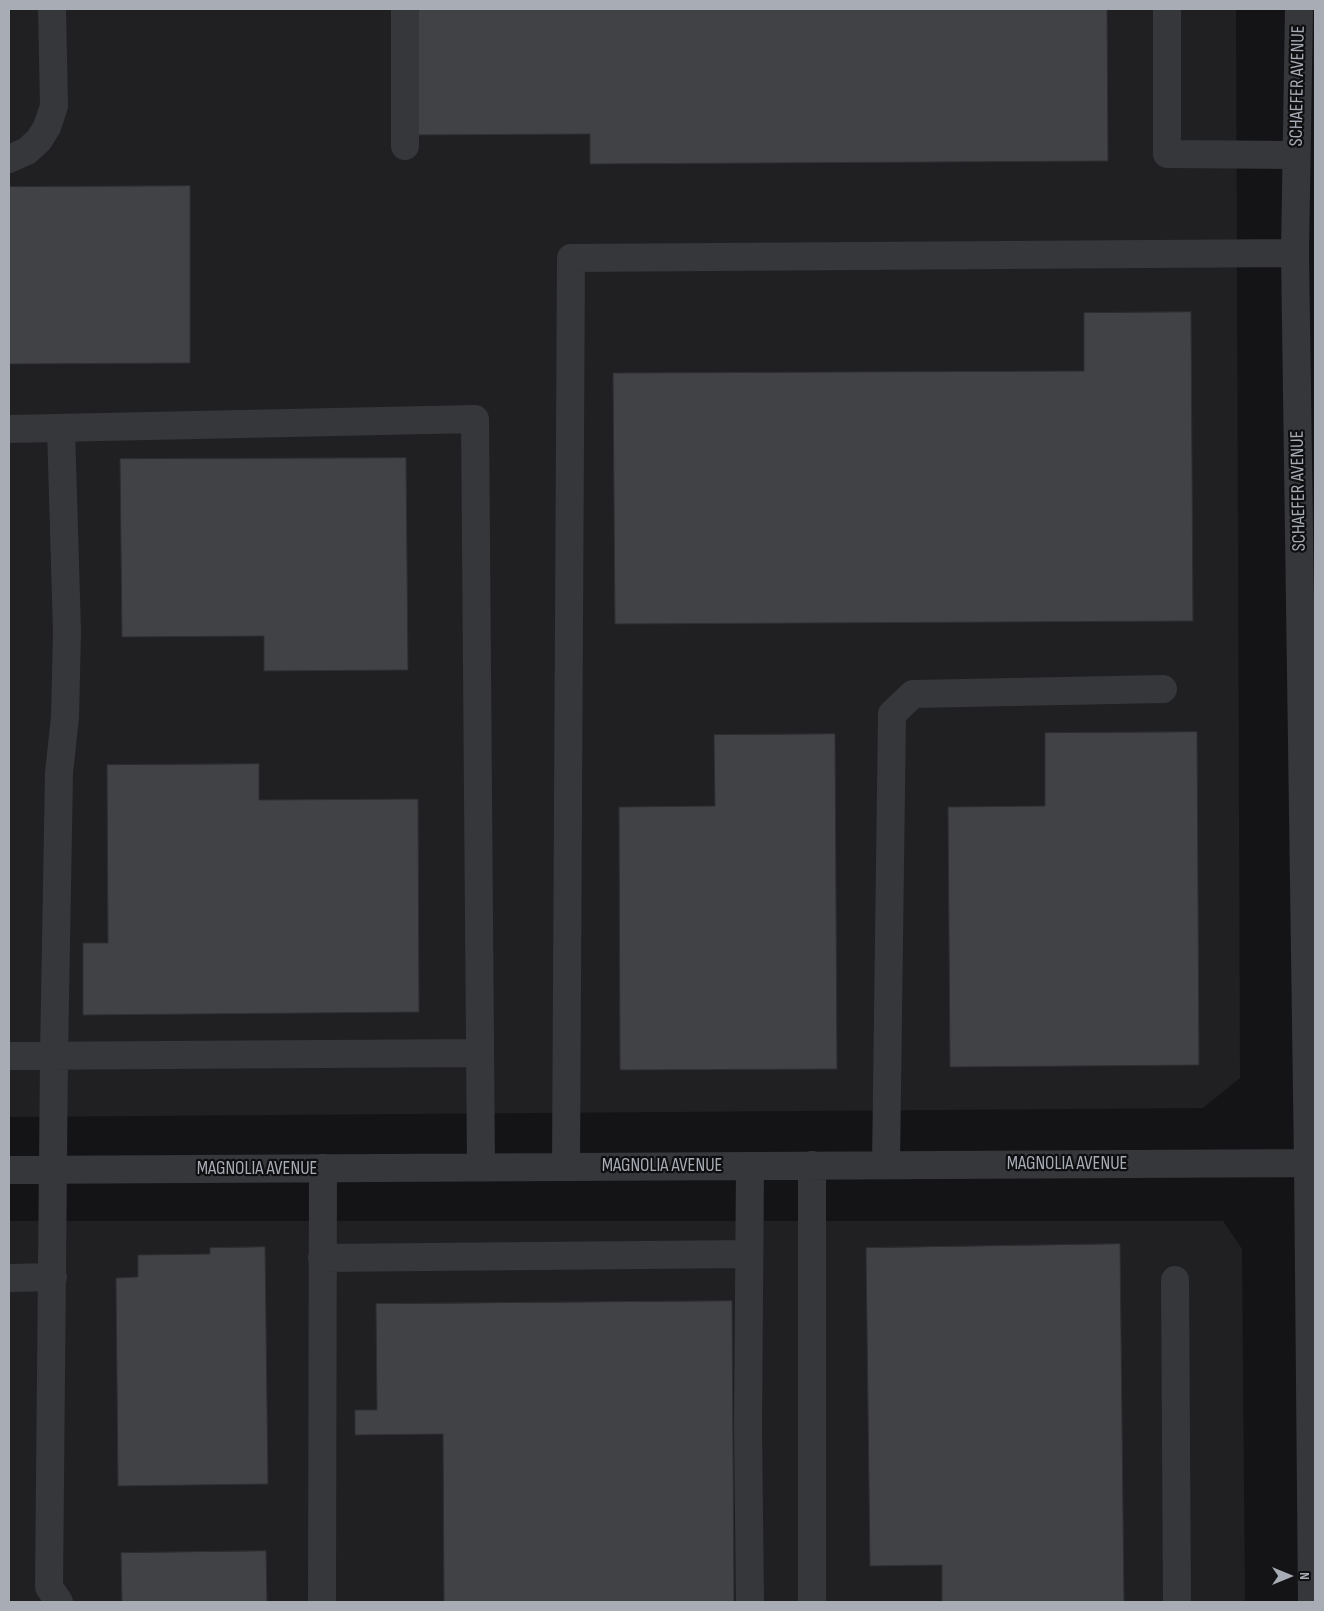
<!DOCTYPE html>
<html>
<head>
<meta charset="utf-8">
<style>
  body { margin:0 }
  #map { position:relative; width:1324px; height:1611px; overflow:hidden; background:#141416; font-family:"Sofia Sans Condensed",sans-serif }
  canvas { display:block }
  .frame { position:absolute; inset:0; border:10px solid #a7acb5; pointer-events:none }
  .north { position:absolute; left:1264px; top:1551px; width:50px; height:50px; -webkit-text-stroke:4px #0f0f11; paint-order:stroke; rotate:90deg; font-size:14px; font-weight:700; line-height:20px; text-align:center; color:#a7acb5 }
  .north::after { content:''; display:block; margin:auto; width:18px; height:22px; background:#a7acb5; clip-path:polygon(50% 0,100% 100%,50% 72%,0 100%) }
</style>
</head>
<body>
<div id="map">
<canvas width="1324" height="1611"></canvas>
<div class="frame"></div>
<div class="north">N</div>
</div>
<script>
const context = document.querySelector('canvas').getContext('2d');
context.lineJoin = 'round';
function fillPath(path, color) { context.fillStyle = color; context.fill(path, 'evenodd'); }
function strokePath(path, color, width, dash) { context.strokeStyle = color; context.lineWidth = width; context.lineCap = dash ? 'butt' : 'round'; context.setLineDash(dash || []); context.stroke(path); }
function write(font, color, halo, rows, align = 'center') {
  context.font = font + ' "Sofia Sans Condensed",sans-serif'; context.lineWidth = 4.5; context.setLineDash([]); context.textBaseline = 'middle'; context.strokeStyle = halo; context.fillStyle = color; for (const [text, x, y, turn = 0] of rows) {
    context.save(); context.translate(x, y); context.rotate((+turn || 0) * Math.PI / 180); context.textAlign = isNaN(turn) ? turn : align; if (halo) context.strokeText(text, 0, 0); context.fillText(text, 0, 0); context.restore();
  }
}
fillPath(new Path2D(`
  M9,9H1236L1240,1078L1203,1108L9,1117Z
  M9,1221H1223L1242,1249L1245,1602H9Z`), '#202023');
const building = new Path2D(`
  M413,9H1107L1108,161L590,164V134L413,135Z
  M190,186V363L9,364V187Z
  M1191,312L1193,621L615,624L613,373L1084,371V313Z
  M406,458L408,670L264,671V636L122,637L120,459Z
  M1197,732L1199,1065L950,1067L948,807L1045,806V733Z
  M835,734L837,1069L620,1070L619,807L715,806L714,735Z
  M259,764V800L418,799L419,1012L83,1015V943H108L107,765Z
  M1120,1244L1124,1602H942V1565L870,1566L866,1248Z
  M265,1247L268,1484L118,1486L116,1278L138,1277V1255L210,1254V1248Z
  M732,1301L734,1602H444L443,1434L355,1435V1410H377L376,1304Z
  M266,1551L267,1602H122L121,1553Z`);
fillPath(building, '#414246');
strokePath(building, '#2e2e32', 1);
strokePath(new Path2D(`
  M405,9V146
  M1167,9V154L1296,155
  M1299,9L1295,253L1308,1163L1312,1602
  M9,159L27,151L39,140L47,127L54,106L52,9
  M9,429L475,419L481,1167
  M9,1056L480,1053
  M812,1165V1602
  M886,1165L892,714L913,694L1163,689
  M566,1167L571,258L1295,253
  M9,1170L1315,1163
  M322,1258L749,1254
  M9,1278L53,1277
  M1175,1280L1177,1602
  M59,1602L49,1587L54,1056L59,773L65,717L67,632L61,428
  M322,1602L323,1168
  M750,1602L748,1427L750,1166`), '#35373a', 28);
write('19px', '#a7acb5', '#0f0f11', [
  ["SCHAEFER AVENUE",1298,86,-89],
  ["SCHAEFER AVENUE",1299,491,-91],
  ["MAGNOLIA AVENUE",1067,1164],
  ["MAGNOLIA AVENUE",662,1166],
  ["MAGNOLIA AVENUE",257,1169]
]);
</script>
</body>
</html>
